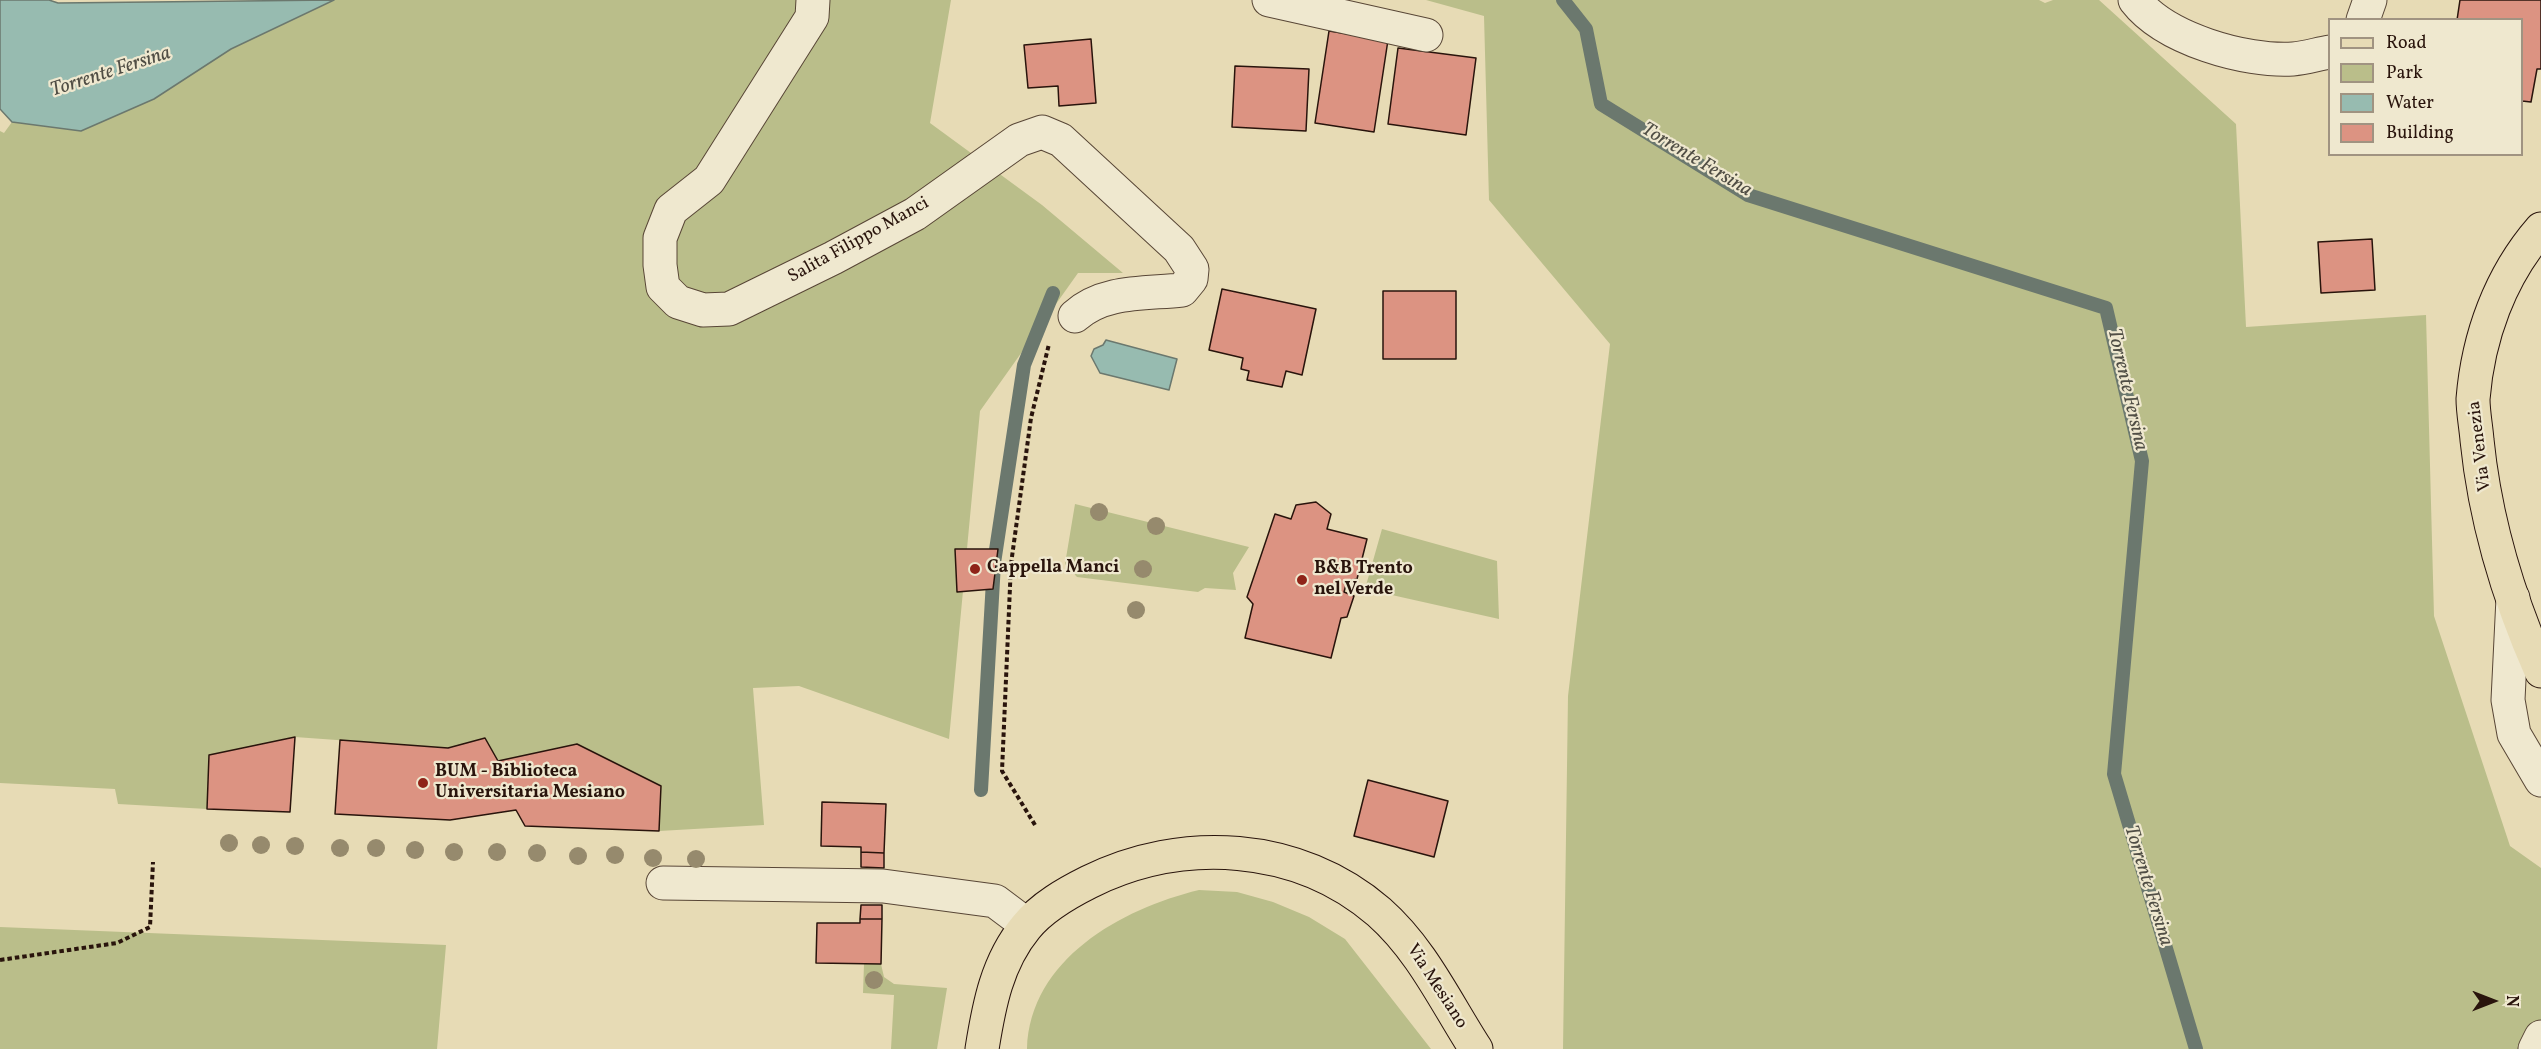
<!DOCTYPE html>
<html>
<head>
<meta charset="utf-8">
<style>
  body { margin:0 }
  #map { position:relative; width:2541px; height:1049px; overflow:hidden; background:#e7dbb5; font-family:Vollkorn,serif }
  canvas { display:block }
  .legend { position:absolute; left:2328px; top:18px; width:195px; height:138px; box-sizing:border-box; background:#efe8cf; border:2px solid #a09381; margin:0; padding:8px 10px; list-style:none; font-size:18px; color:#29140c }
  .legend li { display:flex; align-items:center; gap:12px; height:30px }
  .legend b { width:30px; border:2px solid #a09381 }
  .north { position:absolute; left:2463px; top:971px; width:60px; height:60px; -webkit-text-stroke:4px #efe8cf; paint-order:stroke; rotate:90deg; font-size:16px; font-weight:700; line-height:24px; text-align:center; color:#29140c }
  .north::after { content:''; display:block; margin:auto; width:21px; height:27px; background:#29140c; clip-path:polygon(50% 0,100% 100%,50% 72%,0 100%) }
</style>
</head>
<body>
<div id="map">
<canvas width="2541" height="1049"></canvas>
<ul class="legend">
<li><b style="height:8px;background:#e7dbb5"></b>Road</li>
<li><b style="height:16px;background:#babe8a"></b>Park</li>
<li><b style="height:16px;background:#97bbb0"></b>Water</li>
<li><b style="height:16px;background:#dc9382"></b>Building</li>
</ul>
<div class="north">N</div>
</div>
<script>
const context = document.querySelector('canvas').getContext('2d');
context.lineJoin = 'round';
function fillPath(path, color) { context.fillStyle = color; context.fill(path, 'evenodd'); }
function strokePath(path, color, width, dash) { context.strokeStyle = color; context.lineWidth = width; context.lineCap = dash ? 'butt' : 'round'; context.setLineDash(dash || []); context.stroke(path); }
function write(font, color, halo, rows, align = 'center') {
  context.font = font + ' Vollkorn,serif'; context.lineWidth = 4.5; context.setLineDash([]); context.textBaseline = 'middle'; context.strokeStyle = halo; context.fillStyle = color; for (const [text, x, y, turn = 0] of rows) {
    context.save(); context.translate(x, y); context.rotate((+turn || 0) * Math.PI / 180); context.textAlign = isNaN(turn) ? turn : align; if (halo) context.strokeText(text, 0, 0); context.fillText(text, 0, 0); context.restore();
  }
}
fillPath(new Path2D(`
  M334,0H951L930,123L1042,205L1123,273H1078L980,411L949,739L799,686L753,688L764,825L659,831L661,786L577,744L498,761L485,738L448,748L295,737L209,755L207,809L118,804L115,789L0,783V131L4,133L12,122L81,131L154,99L231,49Z
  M1426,0H2039L2045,3L2053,0H2099L2236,124L2246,327L2426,315L2434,616L2510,846L2541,868V1049H1563L1568,696L1610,344L1489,200L1484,16Z
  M1075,504L1249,547L1233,573L1236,590L1205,588L1198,592L1077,577L1065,564Z
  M1382,529L1497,561L1499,619L1365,589Z
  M1199,890L1237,892L1273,902L1309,917L1345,939L1431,1049H1027C1030,959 1121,909 1199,890Z
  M0,927L446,945L437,1049H0Z
  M864,964H881L884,977L894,984L947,988L937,1049H891L894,995L863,993Z`), '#babe8a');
const water = new Path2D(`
  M0,0H49L58,3L334,0L231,49L154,99L81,131L12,122L0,109Z
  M1106,340L1177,359L1169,390L1100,373L1091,356L1094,349L1103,345Z`);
fillPath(water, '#97bbb0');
strokePath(water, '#6b786e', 1.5);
strokePath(new Path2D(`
  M1563,0L1586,29L1601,104L1748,195L2106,308L2142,461L2114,774L2196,1049
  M981,790L994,563L1024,365L1053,293`), '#6b786e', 14);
const building = new Path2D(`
  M2460,0H2541V69H2537L2531,102L2522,101V20H2457Z
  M1329,31L1388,40L1374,132L1315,123Z
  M1091,39L1096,103L1059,106L1058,86L1028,88L1024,45Z
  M1398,48L1476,58L1466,135L1388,124Z
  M1235,66L1309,69L1306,131L1232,127Z
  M2372,239L2375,290L2321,293L2318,242Z
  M1222,289L1316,309L1302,375L1286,371L1282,387L1247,380L1249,371L1241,369L1243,358L1209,350Z
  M1383,291H1456V359H1383Z
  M1316,502L1331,514L1327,529L1367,539L1357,579L1347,581L1344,592L1354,596L1347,617L1341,618L1331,658L1245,638L1253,604L1247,597L1275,514L1291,519L1296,505Z
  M955,549H998L993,589L957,592Z
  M295,737L290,812L207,809L209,755Z
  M485,738L498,761L577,744L661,786L659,831L525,826L516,810L450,820L335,814L340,740L448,748Z
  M1368,780L1448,801L1434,857L1354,836Z
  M822,802L886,804L884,853L861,852V847L821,846Z
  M861,852L884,853V868L861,867Z
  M861,905H882V919H860Z
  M860,919H882L881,964L816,963L817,923H860Z`);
fillPath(building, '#dc9382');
strokePath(building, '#29140c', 1.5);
const minor = new Path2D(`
  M813,0L812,17L709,180L671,210L660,238V265L663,287L678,302L703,310L729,309L833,258L915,214L1019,140L1042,132L1061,140L1179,249L1192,269L1191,279L1182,290C1145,294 1104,290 1075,316
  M1269,0L1426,35
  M2135,0C2165,39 2245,62 2293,59C2305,58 2318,54 2330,52
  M2363,20L2370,0
  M2513,598L2508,700L2514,734L2541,780
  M663,883L883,886L995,901L1027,925
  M2535,1049L2541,1037`);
const major = new Path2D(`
  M2541,229C2500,276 2478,337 2473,399C2473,412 2476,427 2477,440C2485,519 2509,599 2541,671
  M982,1049C989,1005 997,962 1026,927C1042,907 1067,893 1089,882C1182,836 1298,842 1379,912C1422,950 1445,1001 1476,1049`);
strokePath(minor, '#584636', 35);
strokePath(major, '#29140c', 35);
strokePath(new Path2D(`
  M1035,825L1002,771L1011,564L1031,418L1049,344
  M0,960L117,943L150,927L153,862`), '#29140c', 4, [4.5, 3]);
strokePath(minor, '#efe8cf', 33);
strokePath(major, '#e7dbb5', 33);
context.fillStyle = '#968a6d';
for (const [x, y] of [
  [1099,512],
  [1156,526],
  [1143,569],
  [1136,610],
  [229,843],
  [261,845],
  [295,846],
  [340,848],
  [376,848],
  [415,850],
  [454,852],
  [497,852],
  [537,853],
  [615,855],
  [578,856],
  [653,858],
  [696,859],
  [874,980]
]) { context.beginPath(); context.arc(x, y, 9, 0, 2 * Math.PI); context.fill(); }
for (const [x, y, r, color] of [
  [975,569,6,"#8f2418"],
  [1302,580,6,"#8f2418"],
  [423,783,6,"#8f2418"]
]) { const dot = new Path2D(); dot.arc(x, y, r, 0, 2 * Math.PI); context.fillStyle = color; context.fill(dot); strokePath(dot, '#efe8cf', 2); }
write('18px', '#29140c', '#efe8cf', [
  ["Salita Filippo Manci",859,241,-29],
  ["Via Venezia",2481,446,-97],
  ["Via Mesiano",1436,987,57]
]);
write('bold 18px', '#29140c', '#efe8cf', [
  ["Cappella Manci",987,569],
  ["B&B Trento",1314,570],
  ["nel Verde",1314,591],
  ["BUM - Biblioteca",435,773],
  ["Universitaria Mesiano",435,794]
], 'left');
write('italic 20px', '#504e45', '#efe8cf', [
  ["Torrente Fersina",111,73,-18],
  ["Torrente Fersina",1696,161,31],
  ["Torrente Fersina",2126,390,77],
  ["Torrente Fersina",2147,886,73]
]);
</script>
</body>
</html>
